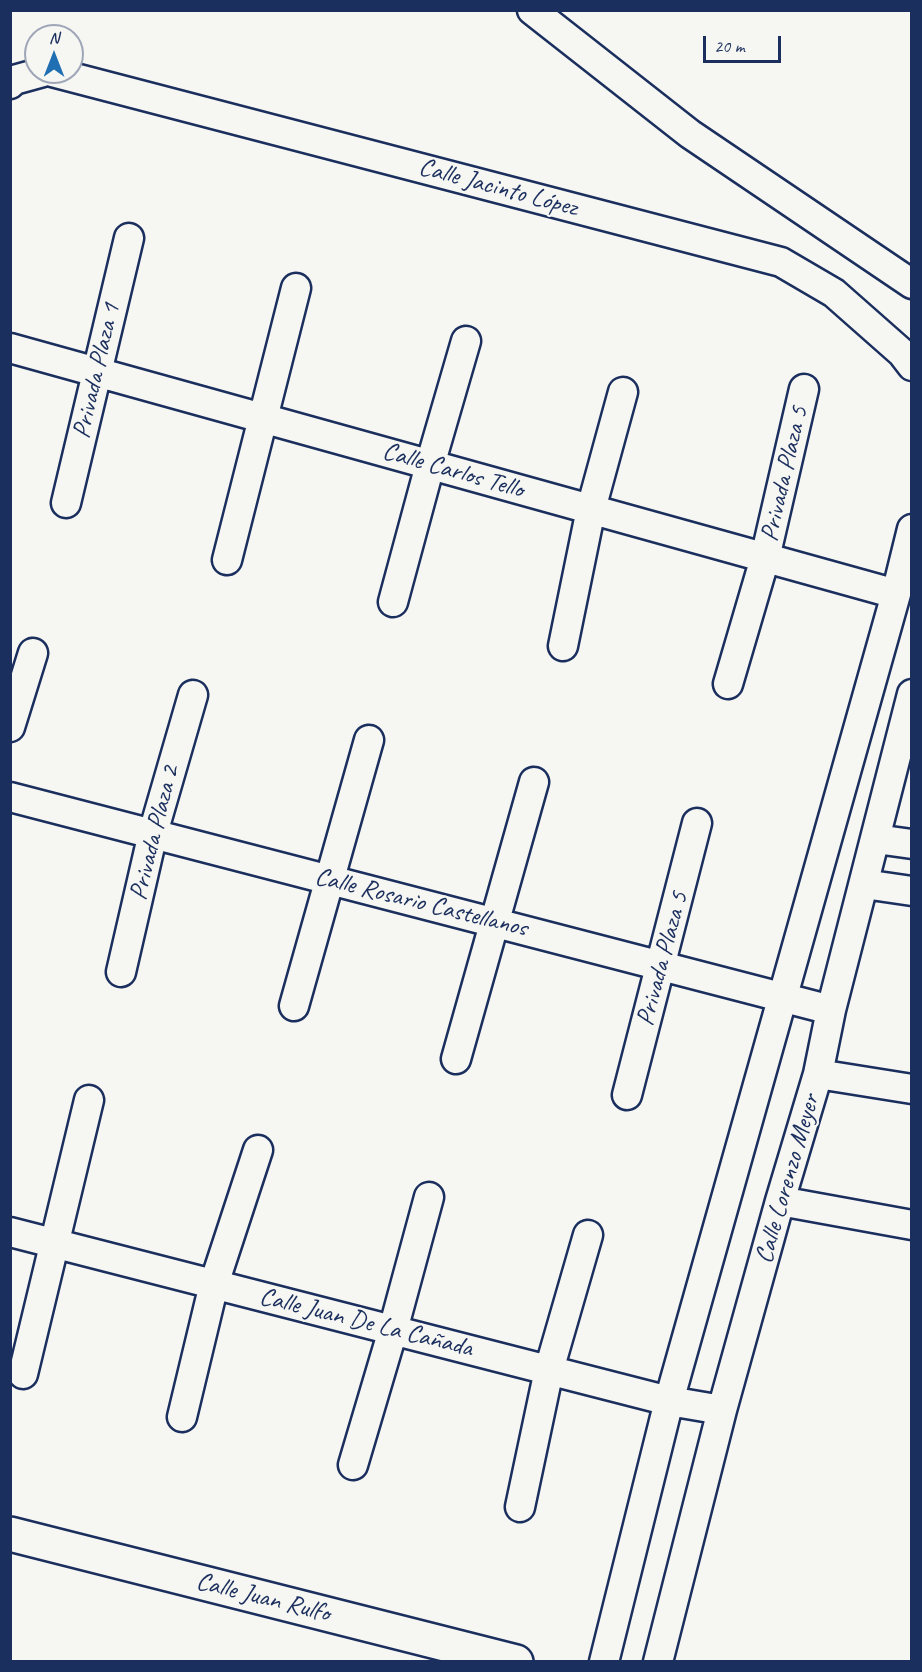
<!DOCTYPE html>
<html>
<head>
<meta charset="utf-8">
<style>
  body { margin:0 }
  #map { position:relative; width:922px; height:1672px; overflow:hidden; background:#f6f6f2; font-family:Caveat,sans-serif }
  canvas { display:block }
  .frame { position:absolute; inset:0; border:12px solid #1b2f5e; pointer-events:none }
  .north { position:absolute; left:24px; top:24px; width:60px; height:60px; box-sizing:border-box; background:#f6f6f2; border:2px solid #9ea6b7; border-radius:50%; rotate:0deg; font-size:16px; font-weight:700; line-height:24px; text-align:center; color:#1b2f5e }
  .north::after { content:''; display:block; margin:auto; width:21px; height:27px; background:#1f6fb2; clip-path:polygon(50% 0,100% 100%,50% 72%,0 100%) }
  .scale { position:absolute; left:703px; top:36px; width:78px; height:27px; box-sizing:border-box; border:3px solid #1b2f5e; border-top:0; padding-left:8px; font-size:18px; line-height:21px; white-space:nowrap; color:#1b2f5e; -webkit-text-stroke:4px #f6f6f2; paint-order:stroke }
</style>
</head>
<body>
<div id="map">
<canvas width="922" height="1672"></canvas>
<div class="frame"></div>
<div class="north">N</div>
<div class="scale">20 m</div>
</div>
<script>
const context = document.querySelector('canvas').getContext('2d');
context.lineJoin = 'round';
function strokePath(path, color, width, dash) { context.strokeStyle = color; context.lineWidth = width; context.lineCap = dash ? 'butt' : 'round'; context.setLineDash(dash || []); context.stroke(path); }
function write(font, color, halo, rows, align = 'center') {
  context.font = font + ' Caveat,sans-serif'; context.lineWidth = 4.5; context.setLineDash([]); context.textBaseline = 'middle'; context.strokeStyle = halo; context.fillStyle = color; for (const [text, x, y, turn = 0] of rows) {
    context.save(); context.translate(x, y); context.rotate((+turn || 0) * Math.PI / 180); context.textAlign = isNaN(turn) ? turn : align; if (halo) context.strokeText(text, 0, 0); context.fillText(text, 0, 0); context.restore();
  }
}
const street = new Path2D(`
  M532,10L690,134L912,284
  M52,72L781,262L834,293L902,353L912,366
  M10,84L14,80L43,72
  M10,348L896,594
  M66,503L129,238
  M227,560L296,288
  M393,602L430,465L466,341
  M563,646L591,509L623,392
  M728,684L765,558L804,389
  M10,727L33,653
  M10,797L831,1010
  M876,839L912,844
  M864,884L912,891
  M121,972L153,833L193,695
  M294,1006L369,740
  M456,1059L534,782
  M818,1074L912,1089
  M627,1095L697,823
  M780,1201L912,1225
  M10,1232L669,1401L722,1410
  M23,1374L89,1100
  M182,1417L214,1284L258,1150
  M353,1465L393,1330L429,1197
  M520,1507L549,1370L588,1235
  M604,1662L669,1401L896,594L912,529
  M658,1662L722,1410L780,1201L818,1074L831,1010L912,694`);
const secondary = new Path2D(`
  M10,1534L516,1662`);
strokePath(street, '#1b2f5e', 33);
strokePath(secondary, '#1b2f5e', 38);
strokePath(street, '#f6f6f2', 28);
strokePath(secondary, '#f6f6f2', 33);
write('26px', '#1b2f5e', '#f6f6f2', [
  ["Calle Jacinto López",498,188,15],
  ["Privada Plaza 1",97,371,-77],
  ["Calle Carlos Tello",453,471,16],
  ["Privada Plaza 5",785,474,-77],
  ["Privada Plaza 2",155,833,-76],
  ["Calle Rosario Castellanos",421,903,14],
  ["Privada Plaza 5",663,959,-75],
  ["Calle Lorenzo Meyer",788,1179,-74],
  ["Calle Juan De La Cañada",366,1323,14],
  ["Calle Juan Rulfo",263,1598,14]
]);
</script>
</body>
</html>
